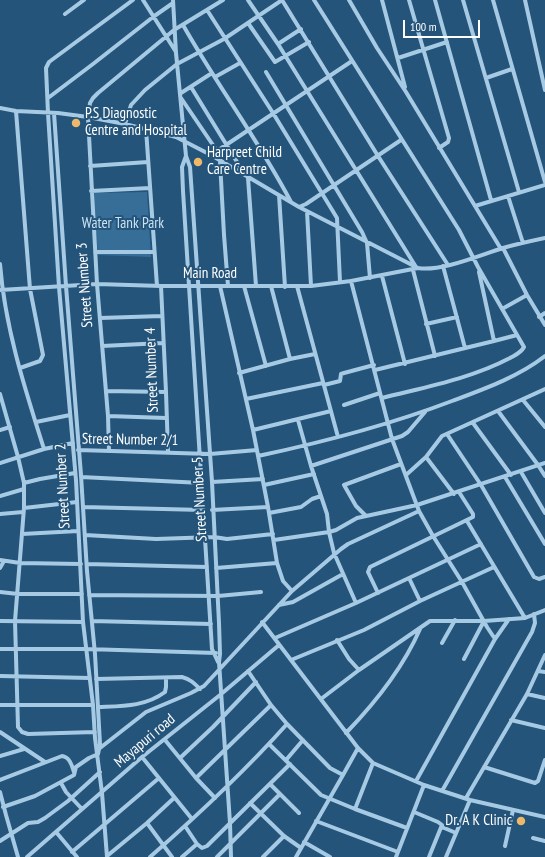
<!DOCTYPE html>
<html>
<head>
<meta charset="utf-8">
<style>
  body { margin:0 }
  #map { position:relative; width:545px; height:857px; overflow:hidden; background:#24547a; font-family:"PT Sans Narrow",sans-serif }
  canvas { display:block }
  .scale { position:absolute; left:403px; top:20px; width:77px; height:18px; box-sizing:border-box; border:2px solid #fff; border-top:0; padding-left:5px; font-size:12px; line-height:14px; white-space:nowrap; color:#fff; -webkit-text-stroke:3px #24547a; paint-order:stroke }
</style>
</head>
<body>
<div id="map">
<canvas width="545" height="857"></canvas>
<div class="scale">100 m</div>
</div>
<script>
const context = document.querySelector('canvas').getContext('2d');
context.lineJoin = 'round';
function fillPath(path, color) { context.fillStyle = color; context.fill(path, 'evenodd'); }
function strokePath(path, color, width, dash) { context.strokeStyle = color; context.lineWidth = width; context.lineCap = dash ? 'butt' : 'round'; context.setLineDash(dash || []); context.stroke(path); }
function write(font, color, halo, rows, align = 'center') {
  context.font = font + ' "PT Sans Narrow",sans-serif'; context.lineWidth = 4; context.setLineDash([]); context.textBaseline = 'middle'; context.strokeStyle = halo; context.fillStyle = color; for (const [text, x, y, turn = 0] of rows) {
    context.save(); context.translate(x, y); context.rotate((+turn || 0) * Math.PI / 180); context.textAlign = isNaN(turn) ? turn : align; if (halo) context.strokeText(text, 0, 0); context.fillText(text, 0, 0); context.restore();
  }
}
fillPath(new Path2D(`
  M147,192L151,257L98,255L94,207L95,193Z`), '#376e98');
strokePath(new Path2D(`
  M143,0L176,52
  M173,0L176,53L186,156L190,167L212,482L219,623L220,654L219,662L230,823L231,857
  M248,0L278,44L301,29
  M282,0L378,156L448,265
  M314,0L459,230L478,267L524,347C521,353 515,355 510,358C470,379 425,387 382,398
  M349,0L377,48L406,92L501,249
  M382,0L405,87
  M409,0L449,138L448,142L439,148
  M435,0L491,200
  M463,0L519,192
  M493,0L545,182
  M525,0L545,90
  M207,10L273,113L337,218L340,282
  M65,14L84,0
  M248,23L275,62L309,42
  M183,25C217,85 259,141 291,202
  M278,44L416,267
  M398,58L447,42
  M266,72L362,232L367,243L370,278
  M215,77L240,63
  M486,78L512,69
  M191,87L245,175
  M181,93L212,73
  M48,98L93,64L153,17L173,3
  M181,98L217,151
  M0,108L16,111L58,113L88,117L125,124L176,137L211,155L299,207L418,268C441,272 480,255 503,248C517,244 531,241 545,238
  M16,111L30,289L43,355L40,361L20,368
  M54,113L66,286L81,475L87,571L95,654L100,744L98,754
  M125,124L131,105L145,90L177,64L224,39L282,0
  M146,129L157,286
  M211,155L352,61
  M186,156L182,167L183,191L212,649L218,662
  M220,161L224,235L228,286
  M90,166L148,162
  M248,178L256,286
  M91,191L150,188
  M279,195L285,287
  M508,196L523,243
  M475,206L545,185
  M299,207L306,204L401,140
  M307,211L311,286
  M503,248L527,295L545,325
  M95,252H154
  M0,264C5,328 25,389 44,449L73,443
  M443,266L465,348
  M413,270L435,356
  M382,276L405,364
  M351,281L392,439L419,511L433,536L462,582L487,627L495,639
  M161,286L166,392L168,452
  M220,286L253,430L331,411
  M244,286L266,366
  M297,286L338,437
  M0,290L97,284L161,286H311L351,281L418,268
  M502,309L527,295
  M539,317L545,313
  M100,318L162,316
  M426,324L457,317
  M494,341L517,335
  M102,346L163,343
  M290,359L315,354
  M375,370L494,341L479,272
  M239,373L290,359L271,286
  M324,385L340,381L341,374L344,373L374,365
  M106,391L166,392
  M0,394L18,457L24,483V508L15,621L18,727L22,732L28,734L95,732
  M246,399L323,383
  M523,400L545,427
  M344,405L380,393
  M498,411L538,465L545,476
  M108,416L166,418
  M298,420L311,466L327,514L329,532L334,553L356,603
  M36,422L70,415
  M473,423L511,475
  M0,430L10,427
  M253,430L268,507L277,563L283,581L292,591
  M447,434L481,485L534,577L539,579L545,577
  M78,450L210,454L257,450
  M109,451L108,416L97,284L88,117L90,103L93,98L98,93L174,30L223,0
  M258,456C324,442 389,425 452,401C484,389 518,377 545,356
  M426,457L454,494
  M0,463L44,449
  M311,466L402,436L408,432L425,412
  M521,472L545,513
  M406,475L426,457L442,436L545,389
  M81,477L202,483
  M505,477L545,544
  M212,482L263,479
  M24,483L40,479L75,473
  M264,485L314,474
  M0,496L24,489
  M83,507L203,510
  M24,508L77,502
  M212,510L268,507
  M269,513L301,507L312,499L321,496
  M0,514L23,512
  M366,516L356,506L344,485L401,464
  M467,521L525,618
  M22,534L78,531
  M85,535L156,539L214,537L227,539L273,534
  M274,540L329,532L336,530L357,518L417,505L545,463
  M0,560L20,563L81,564
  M87,564L207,567
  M0,568L4,561
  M216,568L277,563
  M409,578L420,601
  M0,592L18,594H82
  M378,593L368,572L370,567L473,517V514L459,492
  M89,595L218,596L261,592
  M279,605L293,602L343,574
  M0,621L83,622
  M92,621L211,624
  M262,622L358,748L373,763L424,785L470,800L545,817
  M275,638L356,603L481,544
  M337,640L349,659L359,670
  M442,643L455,620
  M0,649H86L216,653
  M464,659L484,621
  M291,660L364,630L420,601L494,567
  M248,671L271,705L287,724L330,768L343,775
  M538,671L545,672
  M0,676L90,678
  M96,679L182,677C190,679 194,683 200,689
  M527,694L545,698
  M321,699L359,670L430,621H484L525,618L545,610
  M0,705H93
  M98,707C121,706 145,707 165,692L166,687V678
  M511,720L545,728
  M0,732L45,762
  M346,733C376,702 403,668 420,629
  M165,740L196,778L215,798
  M269,744L321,795L355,809L407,828
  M100,748L146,712L191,693L204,686L292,591L341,549L348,544L419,511
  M0,756L24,749
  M142,757L192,819
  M180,758L213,727L256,682
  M286,760L303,740
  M484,767L535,783L538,781L545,760
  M196,778L271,705
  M0,780L62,756C70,757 72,766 74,772
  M416,781L495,639L509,619
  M61,783L66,792L82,809
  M270,784L299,813
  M442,791L532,632L535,623L534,614
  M0,792L6,815L18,857
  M466,798L527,694L545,655
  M250,803L284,836L301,848
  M3,807L35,796L74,775L76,767L89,758L98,754
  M355,809L373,763
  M414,812L438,822L442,825L429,857
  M316,821L398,852
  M147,823L172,857
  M185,826L197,844L202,848L207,846L290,764
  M442,827L456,833
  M56,832L77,857
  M533,838L545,841
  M0,841L28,823L38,822L45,818L68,801L100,772
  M304,842L330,857
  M505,846L513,810
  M72,852L159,778
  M107,856L147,823L174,798
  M27,857L142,757L220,695L279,645
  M107,857L102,793L95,738L93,705L83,622L76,480L59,287L48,113L46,68L49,62L133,0
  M150,857C198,815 245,771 287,724
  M182,857L197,844
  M217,857L280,794
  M263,857L284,836
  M296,857L343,775L358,748
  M396,857L424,785
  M446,857L470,800`), '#a7cae4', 4);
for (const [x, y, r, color] of [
  [76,123,5,"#eeb86b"],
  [198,162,5,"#eeb86b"],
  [521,821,5,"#eeb86b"]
]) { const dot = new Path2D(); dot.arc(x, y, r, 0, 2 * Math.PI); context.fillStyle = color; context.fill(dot); strokePath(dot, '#24547a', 1.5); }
write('15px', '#fff', '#24547a', [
  ["P.S Diagnostic",85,114],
  ["Centre and Hospital",85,131],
  ["Harpreet Child",207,153],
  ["Care Centre",207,170],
  ["Dr. A K Clinic",512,821,"right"]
], 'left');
write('15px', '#cae2f4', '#24547a', [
  ["Water Tank Park",123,224]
]);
write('15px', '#fff', '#24547a', [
  ["Main Road",210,274],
  ["Street Number 3",85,285,-94],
  ["Street Number 4",152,370,-92],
  ["Street Number 2/1",130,440,1],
  ["Street Number 2",63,486,-93],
  ["Street Number 5",200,499,-93],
  ["Mayapuri road",145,741,-40]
]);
</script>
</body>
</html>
